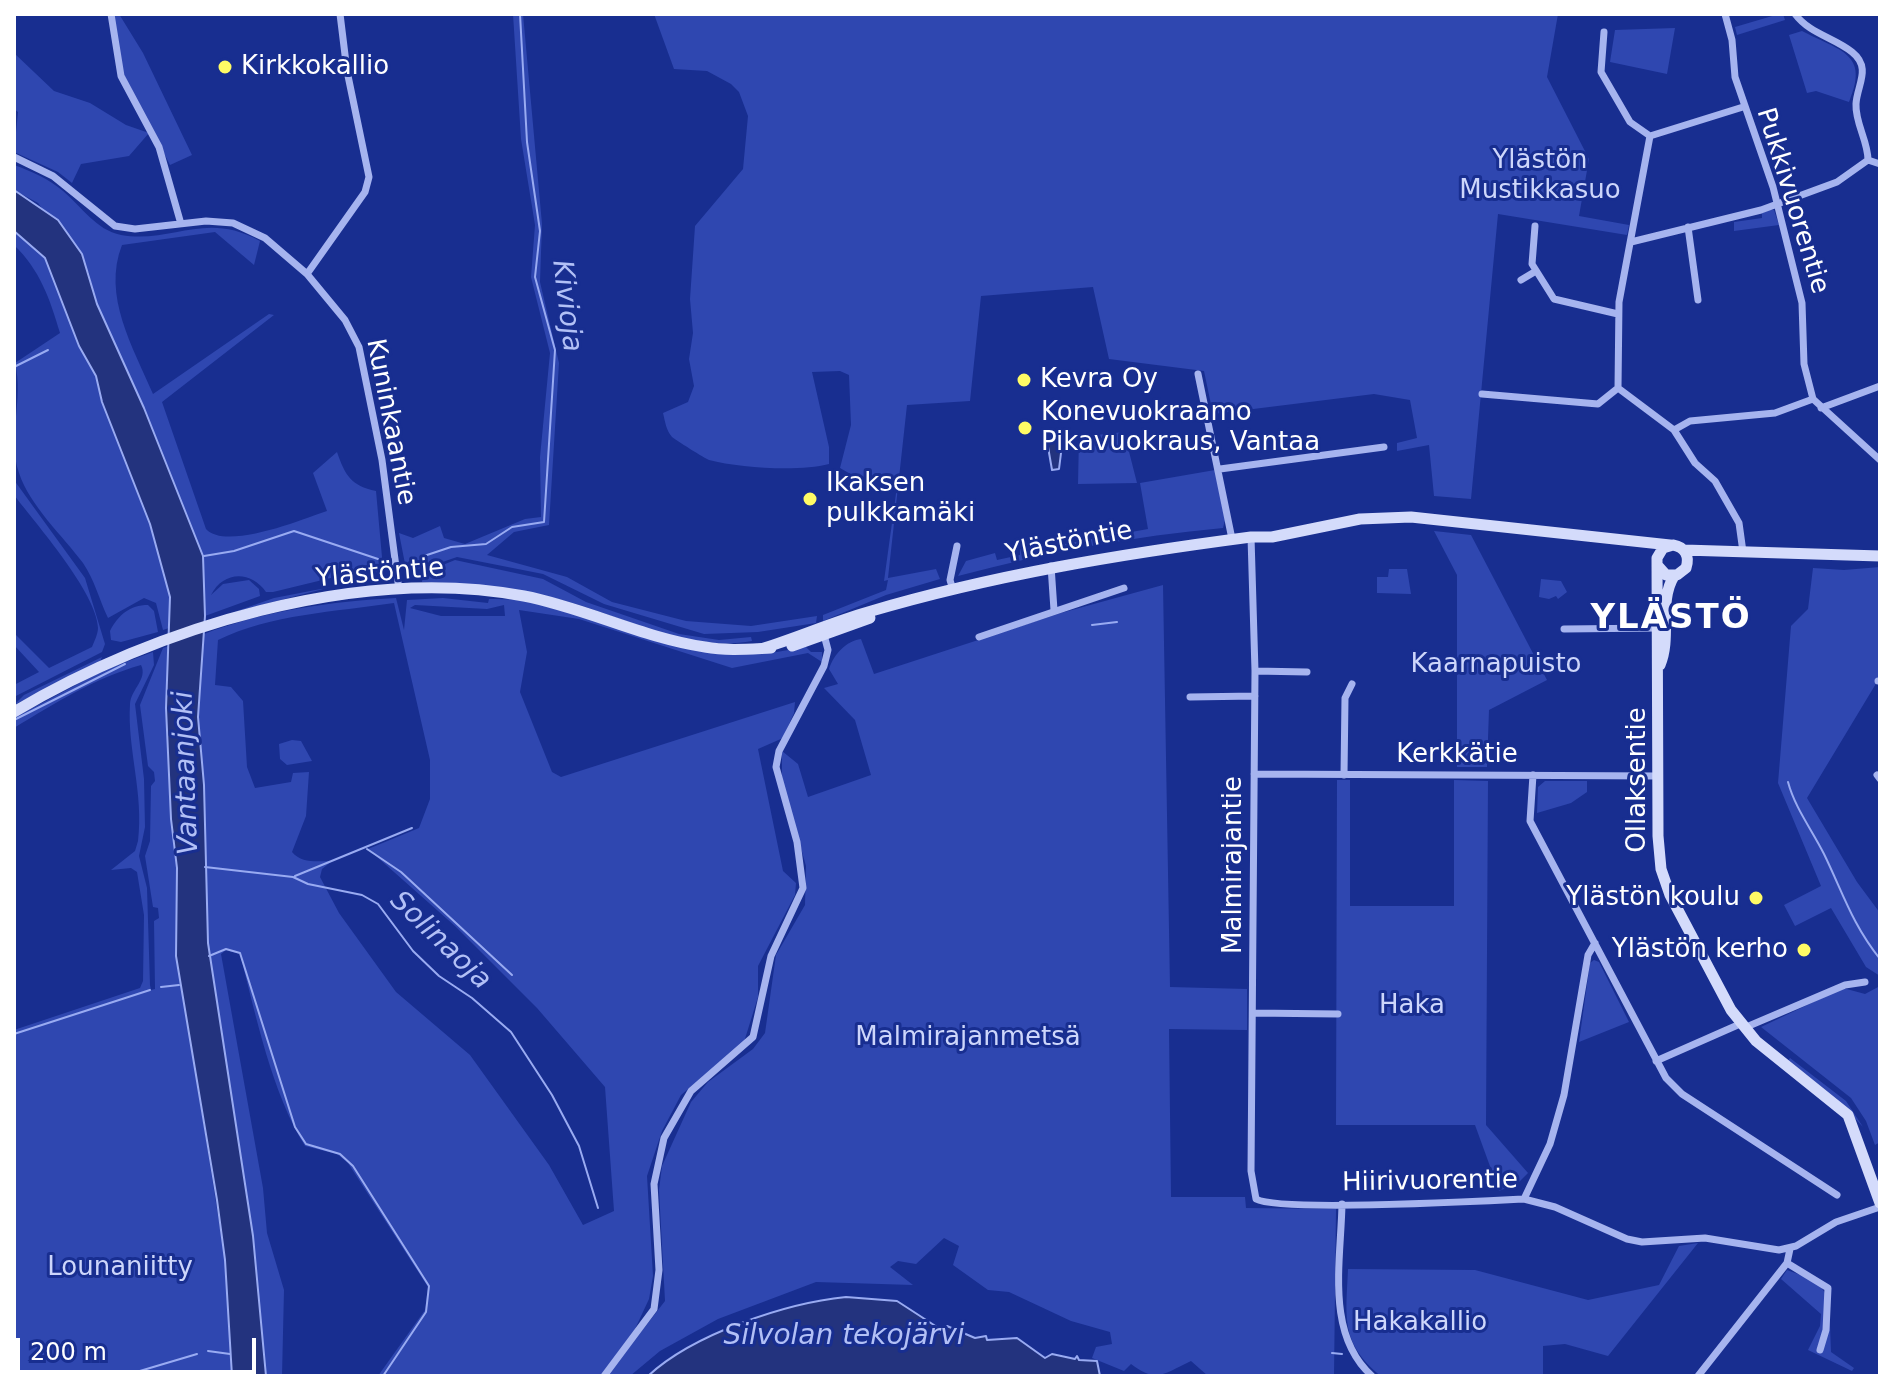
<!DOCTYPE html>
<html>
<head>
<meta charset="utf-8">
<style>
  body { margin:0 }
  #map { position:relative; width:1894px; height:1390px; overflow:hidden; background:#182e90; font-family:"DejaVu Sans",sans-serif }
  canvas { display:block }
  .frame { position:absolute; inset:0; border:16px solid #fff; pointer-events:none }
  .scale { position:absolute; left:16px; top:1338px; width:240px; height:36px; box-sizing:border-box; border:4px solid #fff; border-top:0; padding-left:10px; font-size:24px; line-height:28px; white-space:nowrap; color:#fff; -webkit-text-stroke:6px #182e90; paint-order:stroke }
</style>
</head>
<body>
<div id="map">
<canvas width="1894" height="1390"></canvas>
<div class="frame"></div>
<div class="scale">200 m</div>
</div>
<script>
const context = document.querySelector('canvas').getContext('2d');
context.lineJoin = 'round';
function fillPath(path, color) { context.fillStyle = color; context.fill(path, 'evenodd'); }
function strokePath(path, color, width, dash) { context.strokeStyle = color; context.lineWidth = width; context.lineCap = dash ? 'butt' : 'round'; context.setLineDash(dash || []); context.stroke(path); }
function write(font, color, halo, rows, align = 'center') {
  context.font = font + ' "DejaVu Sans",sans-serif'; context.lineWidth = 6; context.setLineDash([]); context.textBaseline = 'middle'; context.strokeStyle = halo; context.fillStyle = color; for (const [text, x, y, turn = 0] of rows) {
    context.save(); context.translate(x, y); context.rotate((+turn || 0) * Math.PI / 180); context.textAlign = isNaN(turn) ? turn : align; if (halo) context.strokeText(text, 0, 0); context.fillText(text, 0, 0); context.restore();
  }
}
fillPath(new Path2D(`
  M114,14H119L143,53L192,155L170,165L121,69Z
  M513,14H523L542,224L540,282L559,363L549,525L514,532L487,555L567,577L612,602L686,621L751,626L817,616L816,623L758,632L704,634L604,604L543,574L457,557L425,568L406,569L399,533L413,538L440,526L444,538L465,544L525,519L541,517L540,457L550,353L531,277L535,225L521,139Z
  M654,14H1558L1547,77L1589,159L1579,216L1629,225L1627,235L1498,214L1471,499L1434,496L1429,445L1397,451V443L1417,438L1410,400L1374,394L1213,414L1204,371L1109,359L1093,287L981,296L970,401L907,405L888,578L936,569L940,579L886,595L823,621V615L886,590L888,580L884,581L898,479L854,476L840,468L851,425L849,375L840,371L812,372L829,447V464C799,472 740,468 709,460C706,459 674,439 672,437C666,430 665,421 663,413L688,402L694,386L689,359L693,333L690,299L695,226L743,169L748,116L739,92L731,84L707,71L674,69Z
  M1779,14H1783L1785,20L1737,35L1735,27Z
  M1675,28L1667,74L1610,62L1615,30Z
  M1802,31C1840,51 1870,53 1849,102L1816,91L1807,93L1789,35Z
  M14,53L54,91L90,103L126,125L149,133L129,156L81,164L72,183L58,172L14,152L18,112L14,109Z
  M14,165C31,171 49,179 63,191C81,206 96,230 121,235C172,244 205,210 260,241L254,265L215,232L122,245C102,296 133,347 153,394L269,314L274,315L162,402L206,529C226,551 303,519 327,511L313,473L337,452C345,475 351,486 376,491L383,568L375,573L343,575L273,592H266C251,570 223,571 211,595L223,584L249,580L259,589L260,596L205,616L203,556L144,408L96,304L89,273L38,203L14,190Z
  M1769,210H1774L1779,225L1734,231V222L1762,218V213Z
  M14,231L45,258L79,346L96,376L102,402L150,524L170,597L169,628L163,630L156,603L144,598L108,618C99,599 95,581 83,563C62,535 30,506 19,473C7,437 24,400 15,363L60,333C50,299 40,270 14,245Z
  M1124,432L1137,483L1078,484L1079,437Z
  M1215,470L1225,520L1223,528C1134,536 1048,552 958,576L966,561L995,553L997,560L1020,555V549L1029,547L1031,550L1148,529L1140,483Z
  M14,480L85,578L105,644L102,652L14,697V685L39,672L14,645V633L49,668L92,647C94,642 98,634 98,628C97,593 36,524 14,495Z
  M1434,531L1471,535L1547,680L1489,710L1487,767H1457V575Z
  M455,560L543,579L586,602L679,634L719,640L751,637L752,641C688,653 623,616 562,600C516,588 469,584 422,582L423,573Z
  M1880,567V677L1807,798L1857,882L1880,913V976L1866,967L1831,908L1795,926L1784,905L1821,886L1778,783L1791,626L1808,609L1813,568L1844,570Z
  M1389,569H1407L1411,594L1377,593V577H1388Z
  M1541,579L1561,581L1567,592L1558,599L1556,596L1549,599L1539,597Z
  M1163,585L1170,987L1247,989V1030L1169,1029L1171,1197H1245L1246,1208L1336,1209L1334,1376H1208L1191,1361C1165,1373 1157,1384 1131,1364L1124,1371L1092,1358L1096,1347L1112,1344L1110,1332L1071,1321L1009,1292L988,1290L953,1265L959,1246L944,1238L916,1264L898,1261L890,1267L913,1285L816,1282L718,1319L660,1351L630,1376H607L665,1301L659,1190L662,1166L691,1102L708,1082L753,1049L765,1033L776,955L805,905L806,866L782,781V751L798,764L808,797L871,775L855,720L824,688L838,684L829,669C834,654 846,641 861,639L874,674L1061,613Z
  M331,587L234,612L274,598Z
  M396,598L404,630L407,600L443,598L488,603L489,599C599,596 691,679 805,646L811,652H822V662L808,653L732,668L579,619L519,610L527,652L520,692L552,772L561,777L795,702L794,713L783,738L758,749L783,871L796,883L795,895L758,966V997L744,1042L681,1095L662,1131L647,1176L653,1276L649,1299L635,1329L600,1376H378L425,1310L428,1287L348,1163L337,1154L305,1146C272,1093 256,1016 240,954L226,950L221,954L263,1188L267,1233L284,1290L282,1376H266L253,1236L208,943L204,785L198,717L204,634C263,611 333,601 396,598ZM394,603L430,760V799L419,828L368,849L455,926L537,1008L605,1087L614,1211L583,1225L549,1165L470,1055L396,992L339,913L320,877L322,869L332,861C318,861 302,864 292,852L306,816L309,772L293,773L291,782L255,788L247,767L243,701L231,687L215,685L218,640C271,614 335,612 394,603ZM415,605L487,609L504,605L505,616H441L410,608Z
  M148,605L154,611L158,632L121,642L111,640L110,631C118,615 130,605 148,605Z
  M169,646L166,708L171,819L177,868L176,906L198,1089L225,1260L232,1376H14V1030L140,988L143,981L144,915L137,872L131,868L111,870L135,851L138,841C144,793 127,749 130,704C131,689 148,679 141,665C95,678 55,703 14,728V718L104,670L153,652L154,665L135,704L144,779L145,827L139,856L147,888L150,985L151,990L155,989L154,921L159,918L158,908L153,907L145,856L150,841L151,786L155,781L154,772L148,766L140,705L163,648Z
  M102,657L100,662L14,705L24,695Z
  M292,740L301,741L312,761L287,765L280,759L279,744Z
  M1337,780H1350V906H1454V780L1488,781L1486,1125L1528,1173L1518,1183L1499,1191L1475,1125H1336Z
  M1545,781H1587V792L1571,803L1537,813L1538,787Z
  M1594,960L1599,962L1629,1022L1579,1042L1590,963Z
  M1880,986V1142L1875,1145L1866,1121L1851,1098L1761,1027L1843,988L1865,994Z
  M1790,1058L1846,1101L1863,1127L1837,1099L1788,1061Z
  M1698,1243L1608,1356L1565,1344L1543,1346V1376H1381C1340,1343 1346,1317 1348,1269L1475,1270L1588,1300L1659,1285L1679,1246Z
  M1787,1270L1817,1281L1829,1299L1831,1352L1854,1368L1852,1371L1808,1350L1820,1326L1821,1314L1781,1279Z`), '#2f47b0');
const water = new Path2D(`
  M14,190L58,220L82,254L97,304L144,408L203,556L205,616L198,717L204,785L208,943L253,1236L266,1376H232L225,1260L217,1200L176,956L177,868L171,819L166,708L170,597L150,524L102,402L96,376L79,346L45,258L14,231Z
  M1063,437L1059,469L1052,470L1047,441Z
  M846,1297L897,1301L937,1327V1332L946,1333L947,1326L975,1338L986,1336L987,1340L1017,1338L1045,1358L1052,1354L1075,1359L1077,1356L1079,1360L1097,1361L1100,1376H648C693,1334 786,1303 846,1297Z`);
fillPath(water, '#23337e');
strokePath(water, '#99abf2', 2);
strokePath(new Path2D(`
  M14,367L48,350
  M204,556L234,551L294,531L378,559
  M421,557L451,547L486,544L512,527L544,522L555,350L535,277L540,231L527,142L520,14
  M1092,625L1117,622
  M14,720L125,664
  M1788,782C1795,808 1812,830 1824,854C1843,893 1852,924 1880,959
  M367,849L401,872L512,975
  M205,867L293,877L308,884L362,895L378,904L413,951L439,976L472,998L511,1032L552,1095L579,1146L598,1208
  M295,876L412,828
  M209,956L226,949L240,953L295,1127L306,1144L340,1154L353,1166L429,1286L426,1312L383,1376
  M161,987L179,985
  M14,1034L150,990
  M208,1351L230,1354
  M1332,1353L1342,1354
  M123,1376L197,1354`), '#99abf2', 2);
strokePath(new Path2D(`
  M111,14L121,76L159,147L181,224
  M1604,32L1601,72L1630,122L1650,136
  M14,157L53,176L115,226L135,229L206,221L233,223L265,238L307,274L345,320L359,347L382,460L399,590
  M1868,160L1880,164
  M1535,226L1532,264L1554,299L1618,314
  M1688,227L1698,300
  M1631,242L1761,210L1837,182L1868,160C1868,141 1855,123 1856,104C1857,85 1872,68 1852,52C1833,37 1810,34 1795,14
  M307,274L365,192L369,177L347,71L340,14
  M1521,280L1536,271
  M1198,374L1232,539
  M1482,394L1598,404L1618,388
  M1813,399L1880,460
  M1821,408L1880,386
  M1674,430L1690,421L1775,413L1813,399L1804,364L1802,303L1773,187L1735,77L1732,40L1725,14
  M1220,469L1384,447
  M1251,537L1255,671L1251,1171L1256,1199C1279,1212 1484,1201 1524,1199L1555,1207L1627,1239L1642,1242L1705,1238L1779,1250L1796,1246L1836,1222L1880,1207
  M1743,552L1739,523L1715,481L1695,463L1674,430L1618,388L1619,302L1650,136L1743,107
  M1051,566L1054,610
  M953,590L950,580L957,546
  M1564,629L1660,628
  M979,637L1124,588
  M1255,671L1307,672
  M1878,681H1880
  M1190,697L1255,696
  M1254,774L1659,776
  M1344,775L1345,698L1352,684
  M1533,775L1530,821L1666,1078L1682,1094L1837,1195
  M1877,775L1880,779
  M1253,1013L1338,1014
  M1744,1028L1845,985L1865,982
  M1656,1061L1740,1024
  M1524,1199L1550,1144L1564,1095L1588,955L1595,943
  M1342,1204C1341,1261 1325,1334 1372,1376
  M1787,1263L1828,1288L1826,1330L1820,1350
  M604,1376L654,1309L659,1270L654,1184L664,1138L691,1091L753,1037L771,956L803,888L797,842L776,767L779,751L824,666L828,650L823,631
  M1698,1376L1787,1263L1790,1249`), '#a6b4ef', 7);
strokePath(new Path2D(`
  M1684,550L1880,556
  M1657,565L1666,575H1677L1686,568C1690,556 1685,547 1673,545L1663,548L1657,558L1658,836L1661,869L1670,895L1731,1010L1756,1041L1848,1115L1880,1203
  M792,646L870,618
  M764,648C799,637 833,622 868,612C993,575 1121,554 1251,537H1272L1360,519L1411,517L1670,545
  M1660,665C1672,637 1658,602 1674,576
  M14,712C156,627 359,565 524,596C586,608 643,638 705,647C727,651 749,649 771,648`), '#d4dbfb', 11);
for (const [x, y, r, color] of [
  [225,67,8,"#fffb65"],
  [1024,380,8,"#fffb65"],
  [1025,428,8,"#fffb65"],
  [810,499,8,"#fffb65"],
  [1756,898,8,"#fffb65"],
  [1804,950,8,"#fffb65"]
]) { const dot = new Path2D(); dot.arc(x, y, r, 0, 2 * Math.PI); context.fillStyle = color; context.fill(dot); strokePath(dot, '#182e90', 3); }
write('26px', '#fff', '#182e90', [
  ["Kirkkokallio",241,67],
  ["Kevra Oy",1040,380],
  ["Konevuokraamo",1041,413],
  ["Pikavuokraus, Vantaa",1041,443],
  ["Ikaksen",826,484],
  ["pulkkamäki",826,514],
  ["Ylästön koulu",1740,898,"right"],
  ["Ylästön kerho",1788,950,"right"]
], 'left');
write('26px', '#cdd6fb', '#182e90', [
  ["Ylästön",1540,161],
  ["Mustikkasuo",1540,191],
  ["Kaarnapuisto",1496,665],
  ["Haka",1412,1006],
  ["Malmirajanmetsä",968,1038],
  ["Lounaniitty",120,1268],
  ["Hakakallio",1420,1323]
]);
write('26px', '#fff', '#182e90', [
  ["Pukkivuorentie",1792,201,73],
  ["Kuninkaantie",390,422,79],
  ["Ylästöntie",1069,543,-11],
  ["Ylästöntie",380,574,-5],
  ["Kerkkätie",1457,755],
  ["Ollaksentie",1638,780,-90],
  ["Malmirajantie",1234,865,-90],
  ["Hiirivuorentie",1430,1182,-1]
]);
write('italic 28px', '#b2c0f6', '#182e90', [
  ["Kivioja",566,306,83],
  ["Vantaanjoki",187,773,-92],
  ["Solinaoja",440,941,44],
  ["Silvolan tekojärvi",844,1337]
]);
context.letterSpacing = '2px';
write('bold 34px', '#fff', '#182e90', [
  ["YLÄSTÖ",1671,619]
]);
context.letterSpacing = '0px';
</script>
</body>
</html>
